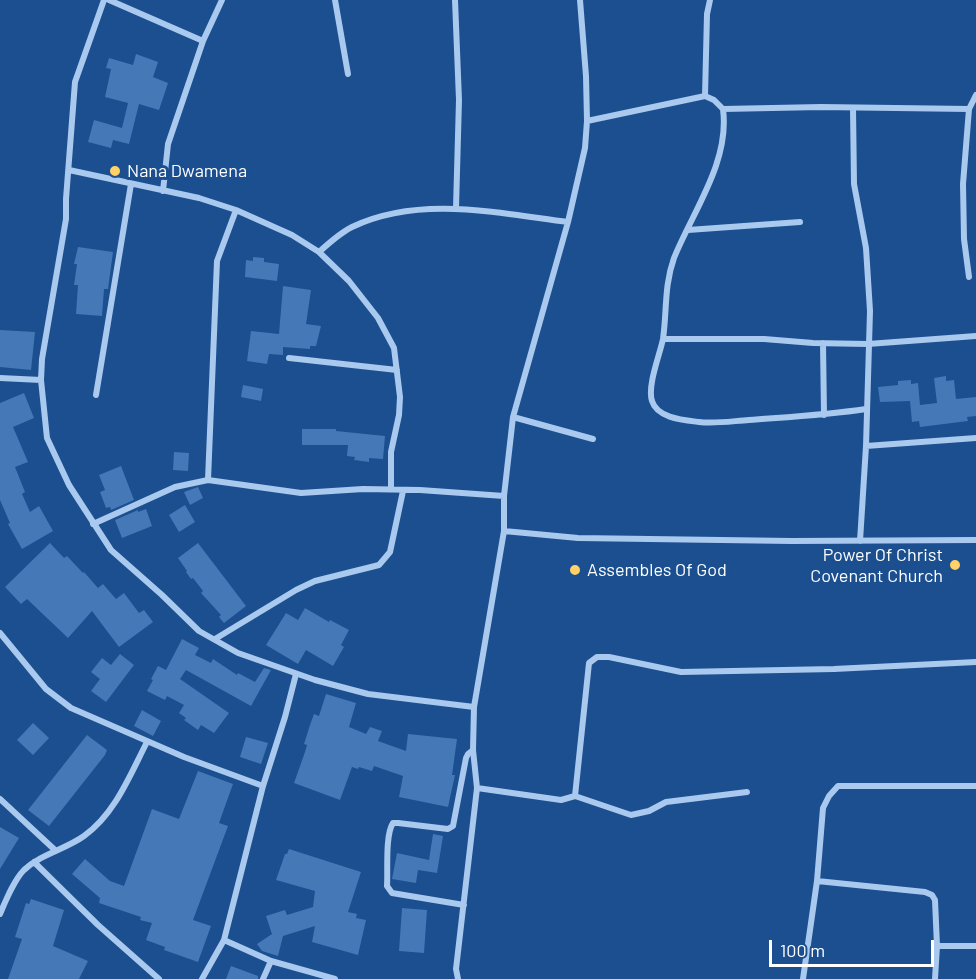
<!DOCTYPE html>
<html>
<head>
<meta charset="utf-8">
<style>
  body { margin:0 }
  #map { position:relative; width:976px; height:979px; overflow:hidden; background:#1b4f8f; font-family:Barlow,sans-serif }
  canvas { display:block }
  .scale { position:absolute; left:769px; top:940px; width:165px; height:27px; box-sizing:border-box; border:3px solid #fff; border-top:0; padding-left:8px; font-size:18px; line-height:21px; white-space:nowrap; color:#fff; -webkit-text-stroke:4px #1b4f8f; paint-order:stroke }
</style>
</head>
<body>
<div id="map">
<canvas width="976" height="979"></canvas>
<div class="scale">100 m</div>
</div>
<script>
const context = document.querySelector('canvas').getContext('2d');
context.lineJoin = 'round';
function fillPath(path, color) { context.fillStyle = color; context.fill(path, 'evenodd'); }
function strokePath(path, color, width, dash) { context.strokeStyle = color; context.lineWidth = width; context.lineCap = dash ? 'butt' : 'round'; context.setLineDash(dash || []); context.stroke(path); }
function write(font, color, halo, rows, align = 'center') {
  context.font = font + ' Barlow,sans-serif'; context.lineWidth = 6; context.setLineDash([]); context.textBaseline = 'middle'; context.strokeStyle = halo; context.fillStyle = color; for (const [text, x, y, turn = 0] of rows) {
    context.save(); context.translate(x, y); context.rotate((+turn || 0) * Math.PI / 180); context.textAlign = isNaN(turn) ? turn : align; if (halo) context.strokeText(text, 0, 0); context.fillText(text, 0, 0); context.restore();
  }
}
fillPath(new Path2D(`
  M136,54L158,62L153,77L168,83L159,110L139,104L129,144L113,140L111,148L88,142L94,120L122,128L128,103L105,97L111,69L106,68L109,58L133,65Z
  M78,247L113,252L108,289H104L102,316L76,314L78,285H74L77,264H74Z
  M253,257L264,258V262L279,264L277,281L245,277L246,260L253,261Z
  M283,286L311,290L306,324L321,326L316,346H310V349L283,347V355L269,354L267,364L247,361L251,331L279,334Z
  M0,330L35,332L31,370L0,367Z
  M946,376V381L954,380L956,399L976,397V416L967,417L968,421L920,427L919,421L912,422L910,401L880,402L878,387L898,385V381L911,380V384L918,383L920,405L937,403L934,378Z
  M243,385L263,389L261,401L241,397Z
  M24,393L34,418L13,427L28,462L15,467L25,492L22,494L30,512L39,506L53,531L22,549L8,524L10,523L0,500V403Z
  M302,429H336V431L385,436L383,459L369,458V462L354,460L355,457L347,456L348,445H302Z
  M174,452L189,453L188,471L173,470Z
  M121,466L134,500L111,510L110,507L106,508L100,492L105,490L99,475Z
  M198,487L203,498L190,505L184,492Z
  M185,505L195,522L179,532L169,515Z
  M146,509L152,526L122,538L115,520L138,510V512Z
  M50,543L64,558L67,556L83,573L84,572L98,588L103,584L116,599L124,593L139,613L144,610L153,622L119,647L92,611L68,638L27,599L21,604L5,587Z
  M198,543L246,606L224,623L219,617L221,615L201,593L203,591L193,578L191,579L186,572L187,571L178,558Z
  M305,608L329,622L330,620L349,630L341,645L344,647L333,666L306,650L298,664L266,645L286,613L298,620Z
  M182,639L199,648L195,655L211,663L213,659L237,675L238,673L255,682L264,668L271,670L251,706L186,670L180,679L229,713L214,733L201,725L198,730L184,720L186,718L179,713L184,705L167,696L165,700L147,691L153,680L151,679L158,666L166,670Z
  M120,654L134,665L106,702L91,691L100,679L91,672L102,658L111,665Z
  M326,694L356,703L349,727L366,734L370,727L382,731L378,741L406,751L408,734L457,739L452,775H455L448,807L399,797L403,776L374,766L372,771L359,767L358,769L352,767L340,800L294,783L305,752L307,745L304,744L310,725L314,714L319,716Z
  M142,710L161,721L153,736L134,726Z
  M33,723L49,738L33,755L17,740Z
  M87,735L107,750L105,755L49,826L28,810Z
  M246,737L268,743L261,764L240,757Z
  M198,771L233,784L219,823L228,826L193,920L211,926L198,962L164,950L165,947L146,940L152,923L140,920L141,917L99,903L100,898L72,874L85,859L110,881L124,886L152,809L179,819Z
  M0,827L19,838L0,869Z
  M433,834L443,836L437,873L418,870L416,883L392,879L397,853L429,860Z
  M289,849L361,872L348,912L357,914L356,918L366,920L358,955L312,942L315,926L283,936L278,956L262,951L257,944L272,934L266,916L285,910L287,915L313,907L315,891L276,880L285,854H287Z
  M31,899L64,910L53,946L88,961L79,979H8L22,939L15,937L26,903L29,904Z
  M402,908L427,910L424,953L399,951Z
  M231,966L258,976V979H226Z`), '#4478b7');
strokePath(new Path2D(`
  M104,0L75,82L66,199V219L42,359L41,380L47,438L69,485L111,550L162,595L199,631L238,653L315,680L368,694L474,707
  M109,0L203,41
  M335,0L348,74
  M455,0L459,100L456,208
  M705,96L707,14L710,0
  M853,108L854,184L866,248L870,311L866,446L860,541
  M723,109L821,107L969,109
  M587,121L705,96L714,100L723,109C730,162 693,211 674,258C664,286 667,311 663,339C660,354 647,386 652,401C657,418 683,420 699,422C714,424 733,421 749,420C788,417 827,415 866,409
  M69,170L199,198L236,210L292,235L319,252L349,281L378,318L394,348L400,397L399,415L391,452V489
  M163,191L168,144L203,41L222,0
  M688,230L800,222
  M319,252C329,243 340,233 352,227C419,195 498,213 568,222
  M969,277L964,239L963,184L969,109L976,95
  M663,339H764L813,343L868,344L976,336
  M823,343L824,415
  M289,358L397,370
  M0,378L41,380
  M96,395L131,184
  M513,417L593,439
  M866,446L976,438
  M208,480L217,261L236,210
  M93,524L175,487L208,480L301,493L363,489L420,490L504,496
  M504,531L578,538L792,541L976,540
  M0,633L46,689L71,708L184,757L263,786
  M215,639L296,590L315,581L379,565L390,552L403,491
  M477,788L561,800L575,796L631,815L649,811L666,802L747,792
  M575,796L589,663L597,657H609L681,672L834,669L976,662
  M0,799L56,851
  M34,862L98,925L159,979
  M817,881L925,892L932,895L935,900L937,946H976
  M464,905L392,893L387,886C388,870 385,835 393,823H398L448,829L453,826L466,758L468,754L473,750
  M0,914C6,900 14,880 24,870C41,854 66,849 84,836C115,814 130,775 147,742
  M224,940L271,961L335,979
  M202,979L224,940L263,786L285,717L296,674
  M263,979L271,961
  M458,979L456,969L477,788L473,750L474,707L504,531V496L513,417L568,222L585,148L587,121L586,76L580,0
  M803,979L817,881L823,808L829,796L838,786H976
  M935,979L937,946`), '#a9c9ee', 6);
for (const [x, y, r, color] of [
  [115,171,6,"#ffd166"],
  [955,565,6,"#ffd166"],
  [575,570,6,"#ffd166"]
]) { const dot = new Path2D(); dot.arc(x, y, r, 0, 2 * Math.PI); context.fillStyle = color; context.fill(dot); strokePath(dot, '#1b4f8f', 2); }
write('18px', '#fff', '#1b4f8f', [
  ["Nana Dwamena",127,171],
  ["Power Of Christ",943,555,"right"],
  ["Covenant Church",943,576,"right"],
  ["Assembles Of God",587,570]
], 'left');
</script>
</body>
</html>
